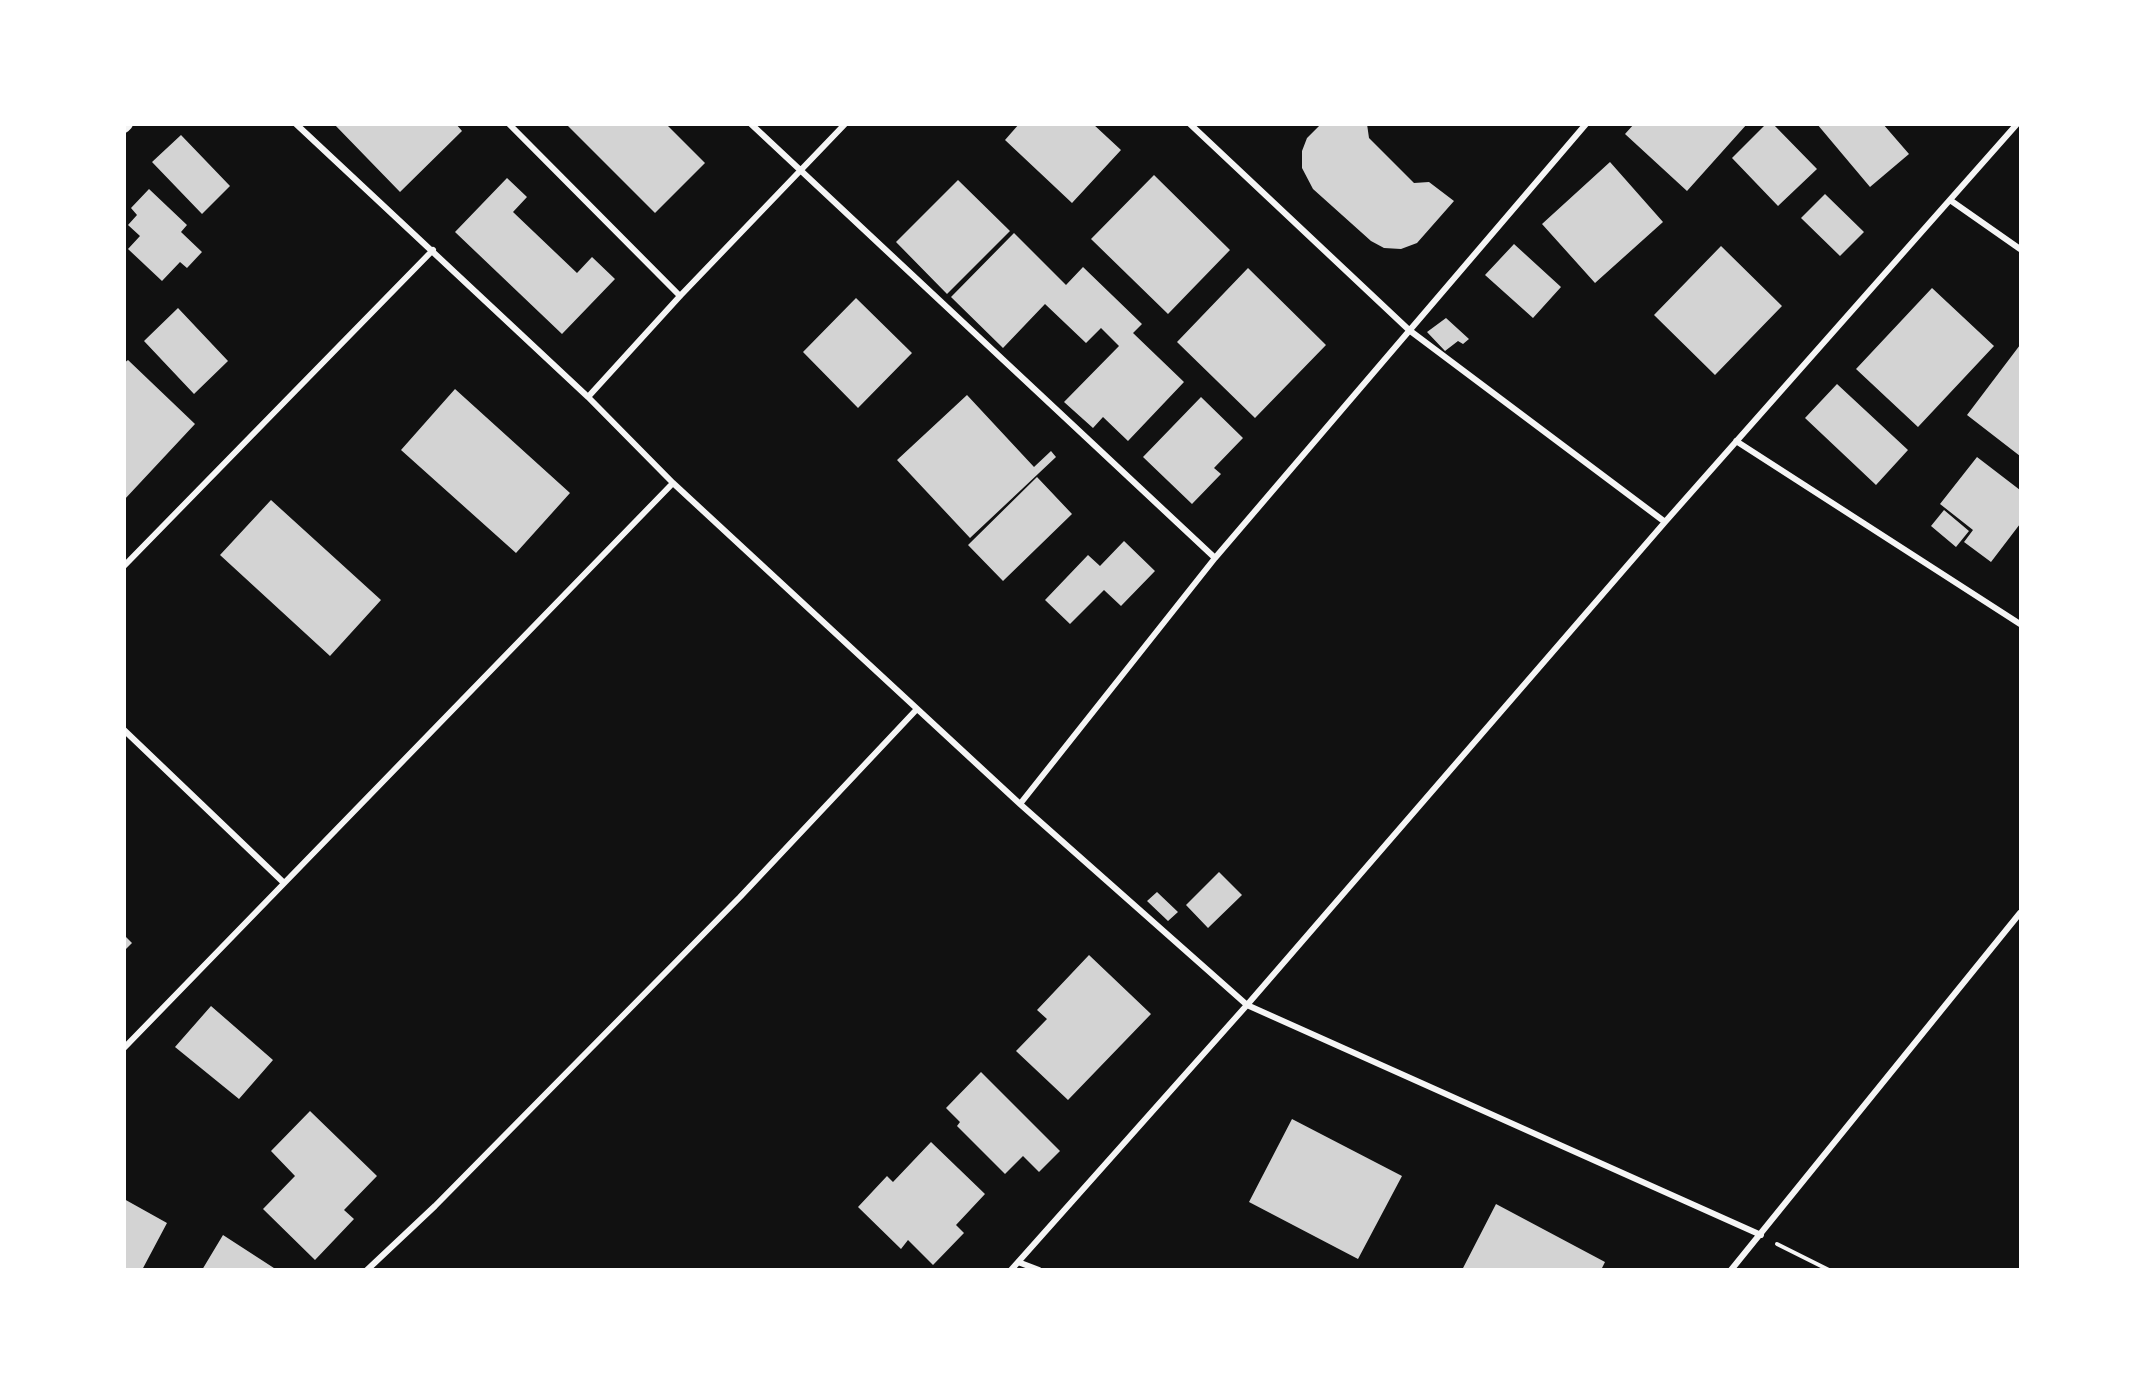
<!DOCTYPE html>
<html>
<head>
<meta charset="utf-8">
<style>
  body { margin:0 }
  #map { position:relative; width:2145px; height:1394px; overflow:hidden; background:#111; font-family:Quicksand,sans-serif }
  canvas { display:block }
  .frame { position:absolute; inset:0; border:126px solid #fff; pointer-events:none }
</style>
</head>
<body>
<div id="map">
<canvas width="2145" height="1394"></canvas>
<div class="frame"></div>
</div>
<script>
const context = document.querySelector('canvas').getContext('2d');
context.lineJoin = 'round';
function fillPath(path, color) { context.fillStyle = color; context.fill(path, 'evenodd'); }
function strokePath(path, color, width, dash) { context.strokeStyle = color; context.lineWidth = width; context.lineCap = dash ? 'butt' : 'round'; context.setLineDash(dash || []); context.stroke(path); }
fillPath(new Path2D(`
  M334,124H456L462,131L400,192Z
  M566,124H666L705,163L655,213Z
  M1019,124H1093L1121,150L1072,203L1005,140Z
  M1321,124H1367L1369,138L1414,183L1429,182L1454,201L1417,243L1401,249L1384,248L1371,241L1313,189L1302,168V151L1307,138Z
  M1634,124H1747L1687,191L1625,134Z
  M1766,124H1773L1817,169L1778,206L1732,158Z
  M1817,124H1883L1909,154L1870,187Z
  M181,135L230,186L202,214L152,162Z
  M1610,162L1663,222L1595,283L1542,224Z
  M1154,175L1230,250L1168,314L1091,239Z
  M507,178L527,197L513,212L577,273L592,257L615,279L562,334L455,232Z
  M958,180L1010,231L947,294L896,242Z
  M149,189L187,225L181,232L202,252L187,268L180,262L162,281L128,249L140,236L128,225L137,215L131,208Z
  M1825,194L1864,232L1840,256L1801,218Z
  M1014,233L1066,285L1083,267L1142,324L1133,333L1184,382L1128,441L1103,417L1093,428L1064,402L1119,346L1101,328L1086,343L1045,304L1003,348L951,297Z
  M1514,244L1561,287L1533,318L1485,275Z
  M1721,246L1782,306L1715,375L1654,315Z
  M1248,268L1326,345L1255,418L1177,342Z
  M1932,288L1994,346L1918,427L1856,369Z
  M856,298L912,353L858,408L803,352Z
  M178,308L228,361L194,394L144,341Z
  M1446,318L1469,339L1463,344L1458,341L1445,351L1427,332Z
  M2020,345V456L1967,415Z
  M128,360L195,424L124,500V363Z
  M1837,384L1908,450L1876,485L1805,418Z
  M455,389L570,493L516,553L401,450Z
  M967,395L1034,467L1051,451L1056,457L970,538L897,460Z
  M1201,397L1243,438L1214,468L1221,474L1192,504L1143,457Z
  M1977,457L2020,490V524L1991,562L1964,542L1973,530L1940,504Z
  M1037,477L1072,514L1003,581L968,545Z
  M271,500L381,600L330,656L220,555Z
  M1944,510L1969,531L1956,547L1931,526Z
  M1124,541L1155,571L1121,606L1104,590L1070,624L1045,600L1088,555L1100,566Z
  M1219,872L1242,895L1208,928L1186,905Z
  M1157,892L1178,912L1168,921L1147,901Z
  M124,935L132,943L124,951Z
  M1089,955L1151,1014L1068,1100L1016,1051L1047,1019L1037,1010Z
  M211,1006L273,1060L239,1099L175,1047Z
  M981,1072L1060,1151L1039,1172L1023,1156L1005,1174L957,1126L960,1122L946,1108Z
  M310,1111L377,1176L344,1210L354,1219L315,1260L263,1209L295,1176L271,1151Z
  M1292,1119L1402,1176L1358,1259L1249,1202Z
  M931,1142L985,1194L956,1225L964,1233L933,1265L908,1240L901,1249L858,1207L887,1176L893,1182Z
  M124,1199L167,1223L142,1270H124Z
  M1496,1204L1605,1262L1601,1270H1462Z
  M223,1235L277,1270H202Z`), '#d3d3d3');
strokePath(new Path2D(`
  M1777,1244L1829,1270`), '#f5f5f5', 4);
strokePath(new Path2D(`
  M296,124L588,397L673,483L1020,804L1247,1005L1761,1235
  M509,124L680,296
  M751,124L1215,558
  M1190,124L1409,330L1665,522
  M1950,200L2020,249
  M588,397L680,296L845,124
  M1736,441L2020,624
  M124,566L433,250
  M124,730L283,882
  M1020,804L1215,558L1586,124
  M124,1048L673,483
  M1018,1262L1039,1270
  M367,1270L435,1206L740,897L917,709
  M1011,1270L1247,1005L1665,522L2017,124
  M1731,1270L2020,913`), '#f5f5f5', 6);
strokePath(new Path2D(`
  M124,127L127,124`), '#f5f5f5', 12);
</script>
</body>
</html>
